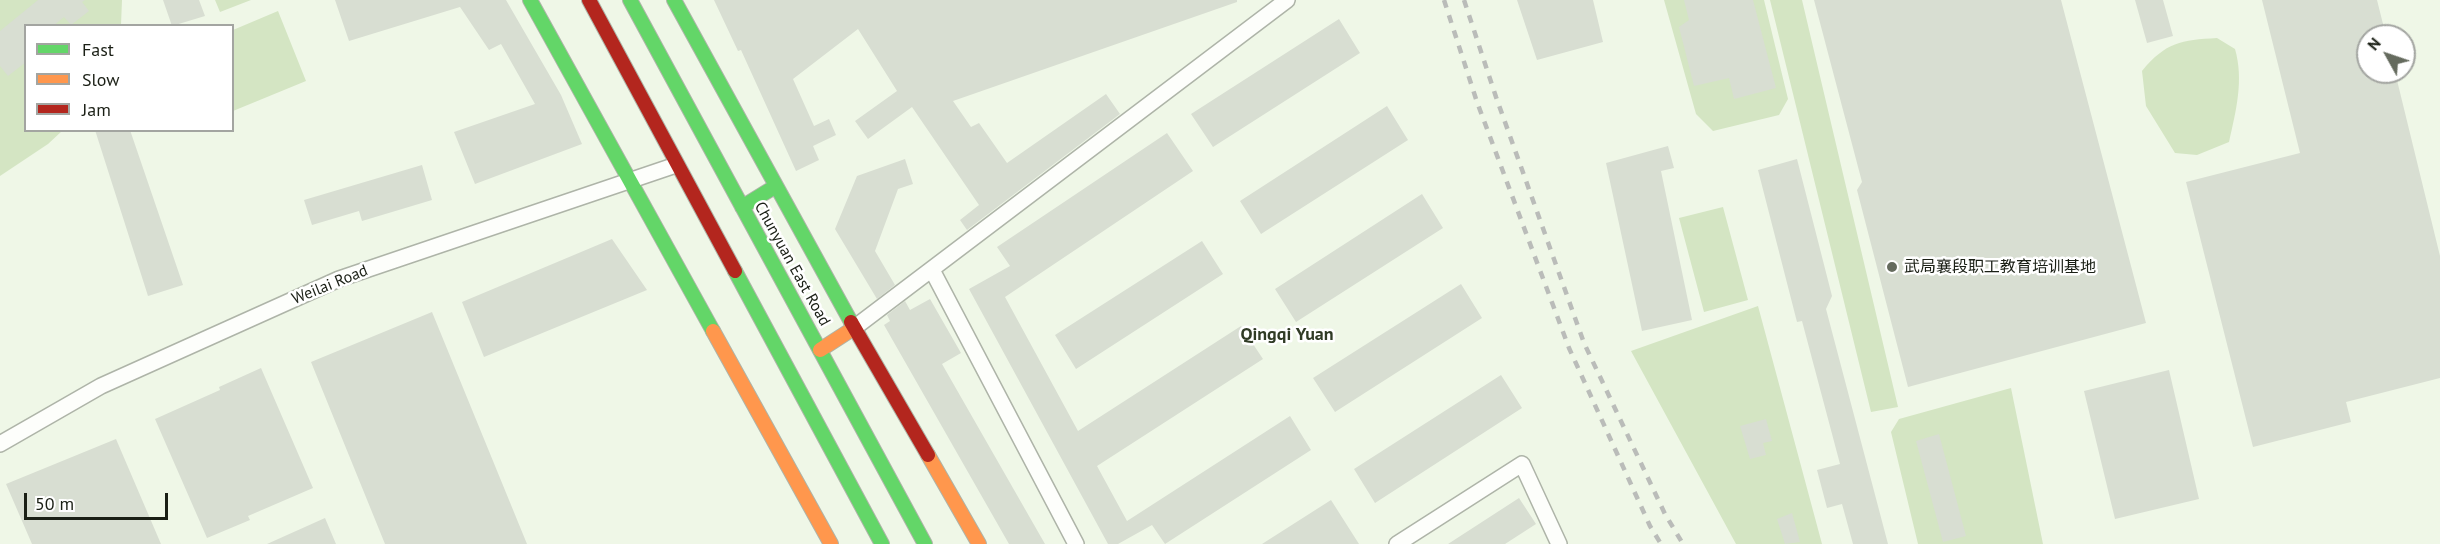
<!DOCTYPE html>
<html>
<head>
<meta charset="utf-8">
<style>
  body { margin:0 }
  #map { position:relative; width:2440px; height:544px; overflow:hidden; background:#eff7e7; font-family:"PT Sans",sans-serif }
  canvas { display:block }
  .legend { position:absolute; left:24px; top:24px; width:210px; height:108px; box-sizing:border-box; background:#fff; border:2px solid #a3a5a1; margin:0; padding:8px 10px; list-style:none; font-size:18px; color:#1a1f15 }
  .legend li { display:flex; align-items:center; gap:12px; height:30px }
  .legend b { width:30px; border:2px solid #a3a5a1 }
  .north { position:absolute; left:2356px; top:24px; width:60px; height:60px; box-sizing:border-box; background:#fff; border:2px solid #a3a5a1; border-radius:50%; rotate:310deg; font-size:16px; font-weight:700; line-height:24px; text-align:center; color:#1a1f15 }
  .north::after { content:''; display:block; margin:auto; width:21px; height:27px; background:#656b5e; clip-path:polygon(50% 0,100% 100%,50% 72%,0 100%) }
  .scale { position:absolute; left:24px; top:493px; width:144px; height:27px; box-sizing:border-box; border:3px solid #1a1f15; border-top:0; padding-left:8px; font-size:18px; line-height:21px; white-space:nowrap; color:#1a1f15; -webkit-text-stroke:4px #fff; paint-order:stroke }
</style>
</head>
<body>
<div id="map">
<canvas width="2440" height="544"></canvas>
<ul class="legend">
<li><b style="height:8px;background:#63d668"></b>Fast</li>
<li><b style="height:8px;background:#ff974d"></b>Slow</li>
<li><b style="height:8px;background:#b3261e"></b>Jam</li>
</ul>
<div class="north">N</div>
<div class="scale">50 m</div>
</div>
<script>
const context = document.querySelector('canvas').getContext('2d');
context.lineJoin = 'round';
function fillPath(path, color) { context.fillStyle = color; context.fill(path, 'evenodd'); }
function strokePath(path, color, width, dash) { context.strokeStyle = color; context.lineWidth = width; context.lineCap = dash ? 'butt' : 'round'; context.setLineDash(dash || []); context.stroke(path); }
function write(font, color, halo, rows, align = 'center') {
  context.font = font + ' "PT Sans","Noto Sans SC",sans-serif'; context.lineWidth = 5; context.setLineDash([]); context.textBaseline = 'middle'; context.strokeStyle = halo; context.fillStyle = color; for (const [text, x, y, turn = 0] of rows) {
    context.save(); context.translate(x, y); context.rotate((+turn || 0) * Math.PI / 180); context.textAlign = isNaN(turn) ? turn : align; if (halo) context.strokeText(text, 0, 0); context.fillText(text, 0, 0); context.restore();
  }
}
fillPath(new Path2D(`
  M0,0H122L121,25L26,26V130L62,131L48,144L0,176Z
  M215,0H251L220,12Z
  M1664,0H1764L1788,99L1779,115L1713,131L1696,114Z
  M1770,0H1802L1898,407L1871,412Z
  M278,11L306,81L233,111V30Z
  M2217,38L2235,49C2244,80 2236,111 2229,142L2197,155L2175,153L2146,106L2142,71C2166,42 2181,40 2217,38Z
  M1723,207L1748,300L1704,312L1679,218Z
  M1758,306L1822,544H1736L1631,351Z
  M2011,388L2043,544H1918L1891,432L1899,419Z`), '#d4e5c3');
fillPath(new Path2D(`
  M38,0H85L82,2L89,11L71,25L64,17L53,26H26V62L8,76L0,66V31Z
  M163,0H199L205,16L172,26Z
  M335,0H506L561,95L582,144L475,184L454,132L535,104L501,44L489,50L460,7L349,41Z
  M714,0H1237V2L953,101L971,127L979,123L1007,163L1106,94L1120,114L967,230L960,220L979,205L912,107L868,139L855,121L897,91L858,29L793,79L814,126L829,119L836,135L813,146L819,160L796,171L741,50L738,51Z
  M1517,0H1593L1603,42L1537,60Z
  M1684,0H1753L1776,88L1734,99L1729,78L1694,86L1679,27L1689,20Z
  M1814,0H2061L2146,323L1908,387L1857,190L1862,182Z
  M2135,0H2163L2173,36L2147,43Z
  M2262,0H2377L2386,36H2368V72H2395L2440,256V378L2346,402L2351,422L2253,447L2186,182L2300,153Z
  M1339,19L1360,53L1213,147L1191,114Z
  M1387,106L1408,140L1261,234L1240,201Z
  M95,130H130L183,285L148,296Z
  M1167,133L1193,171L1005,297L1078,431L1241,326L1263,359L1097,466L1127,521L1290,416L1311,450L1165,544L1152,525L1118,544H1108L969,289L1010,266L997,247Z
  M1668,146L1674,168L1661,171L1692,320L1642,331L1606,163Z
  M905,159L913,184L898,189L875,251L895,285L877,299L835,229L857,176Z
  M1797,159L1832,296L1826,309L1888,544H1853L1842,504L1827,508L1817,470L1840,464L1802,321L1797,322L1758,170Z
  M422,165L432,200L362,221L359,211L312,225L304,200Z
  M1422,194L1443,228L1296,322L1275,289Z
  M612,239L647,290L484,357L462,302Z
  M1202,241L1223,274L1076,369L1055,335Z
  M1461,284L1482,318L1335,412L1313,378Z
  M930,299L961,353L942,364L1045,544H1009L884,325L890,321L887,315L905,301L910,310Z
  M432,312L527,544H385L311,362Z
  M261,368L313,488L248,516L250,520L207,538L155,419L220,390L219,387Z
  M2169,370L2199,499L2115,519L2084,391Z
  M1501,375L1522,408L1375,503L1354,469Z
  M1766,419L1772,441L1763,443L1766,455L1750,459L1740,426Z
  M1939,434L1966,536L1943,542L1916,441Z
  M116,439L161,544H32L6,484Z
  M1519,498L1536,524L1505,544H1448Z
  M1331,500L1359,544H1262Z
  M1792,513L1800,542L1785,544L1777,519Z
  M325,518L336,544H267Z`), '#d8ded2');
const street = new Path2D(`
  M932,270L1076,544
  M854,328L1287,0
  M0,444L101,386L339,279L676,165
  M1397,544L1522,464L1559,544`);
const fast = new Path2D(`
  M530,0L713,331
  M630,0L925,544
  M674,0L851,322
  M742,207L776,186
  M735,271L882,544`);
const slow = new Path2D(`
  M713,331L831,544
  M820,350L854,328
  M928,455L979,544`);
const jam = new Path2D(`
  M589,0L735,271
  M851,322L928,455`);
strokePath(street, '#aeb4a8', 18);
strokePath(fast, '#aeb4a8', 16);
strokePath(slow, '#aeb4a8', 16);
strokePath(jam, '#aeb4a8', 16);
strokePath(street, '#fdfefb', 15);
strokePath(fast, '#63d668', 14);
strokePath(slow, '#ff974d', 14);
strokePath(jam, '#b3261e', 14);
strokePath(new Path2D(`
  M1444,0L1477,102L1569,348L1650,526L1661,544
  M1464,0L1496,97L1584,343L1665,514L1683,544`), '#babcb9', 4.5, [8, 8]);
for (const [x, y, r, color] of [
  [1892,267,6,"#656b5e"]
]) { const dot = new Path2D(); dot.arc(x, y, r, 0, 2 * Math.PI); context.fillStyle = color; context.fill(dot); strokePath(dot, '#fff', 2); }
write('16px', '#1a1f15', '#fff', [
  ["Chunyuan East Road",792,264,61],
  ["Weilai Road",330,285,-22]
]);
write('16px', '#1a1f15', '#fff', [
  ["武局襄段职工教育培训基地",1904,267]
], 'left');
write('bold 18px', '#303b25', '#fff', [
  ["Qingqi Yuan",1287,335]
]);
</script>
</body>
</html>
